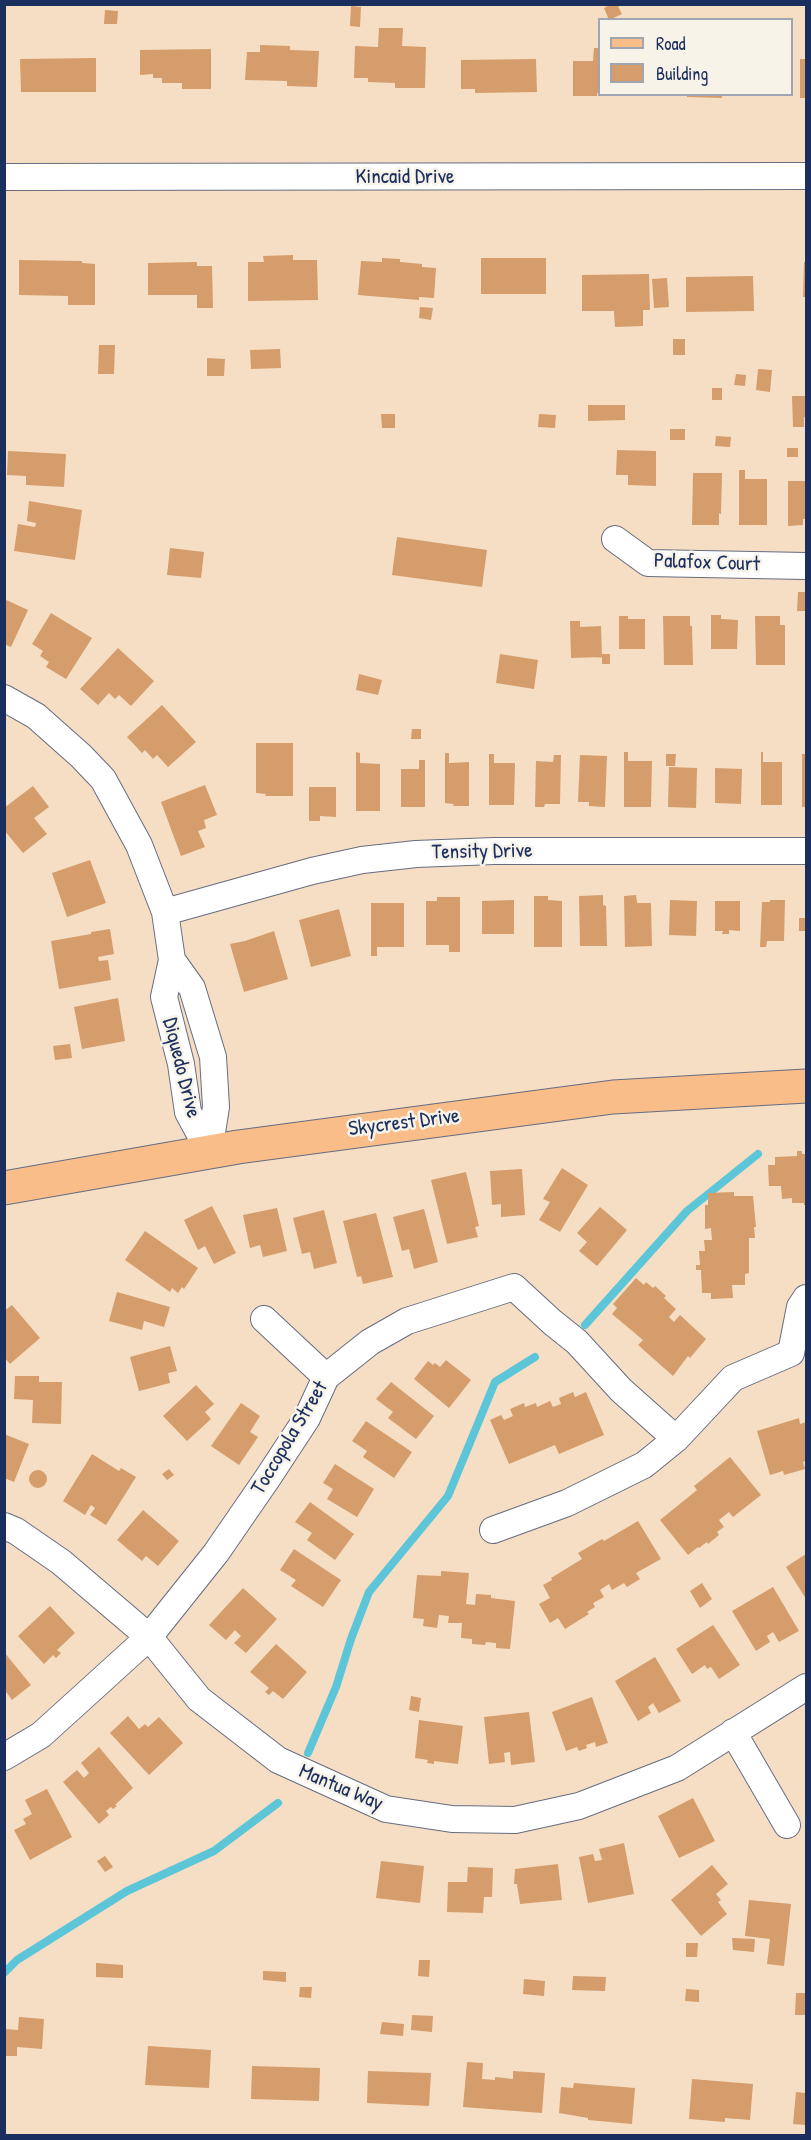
<!DOCTYPE html>
<html>
<head>
<meta charset="utf-8">
<style>
  body { margin:0 }
  #map { position:relative; width:811px; height:2140px; overflow:hidden; background:#f5dec3; font-family:"Patrick Hand",sans-serif }
  canvas { display:block }
  .frame { position:absolute; inset:0; border:6px solid #1b2f5e; pointer-events:none }
  .legend { position:absolute; left:598px; top:18px; width:195px; height:78px; box-sizing:border-box; background:#f7f3e8; border:2px solid #9fa5b1; margin:0; padding:8px 10px; list-style:none; font-size:18px; color:#1b2f5e }
  .legend li { display:flex; align-items:center; gap:12px; height:30px }
  .legend b { width:30px; border:2px solid #9fa5b1 }
</style>
</head>
<body>
<div id="map">
<canvas width="811" height="2140"></canvas>
<div class="frame"></div>
<ul class="legend">
<li><b style="height:8px;background:#f8bd89"></b>Road</li>
<li><b style="height:16px;background:#d59d6c"></b>Building</li>
</ul>
</div>
<script>
const context = document.querySelector('canvas').getContext('2d');
context.lineJoin = 'round';
function strokePath(path, color, width, dash) { context.strokeStyle = color; context.lineWidth = width; context.lineCap = dash ? 'butt' : 'round'; context.setLineDash(dash || []); context.stroke(path); }
function fillPath(path, color) { context.fillStyle = color; context.fill(path, 'evenodd'); }
function write(font, color, halo, rows, align = 'center') {
  context.font = font + ' "Patrick Hand",sans-serif'; context.lineWidth = 5; context.setLineDash([]); context.textBaseline = 'middle'; context.strokeStyle = halo; context.fillStyle = color; for (const [text, x, y, turn = 0] of rows) {
    context.save(); context.translate(x, y); context.rotate((+turn || 0) * Math.PI / 180); context.textAlign = isNaN(turn) ? turn : align; if (halo) context.strokeText(text, 0, 0); context.fillText(text, 0, 0); context.restore();
  }
}
strokePath(new Path2D(`
  M585,1325L687,1211L758,1154
  M308,1753L336,1687L351,1639L369,1592L448,1496L495,1382L535,1357
  M4,1973L17,1960L127,1891L214,1851L278,1803`), '#5cc6d8', 8);
fillPath(new Path2D(`
  M611,4H617L622,14L609,20L604,8Z
  M351,6L361,7L360,27L350,26Z
  M105,10L118,11L117,24H104Z
  M379,28H403L402,46L426,47L425,88H395V83L368,82V78H354L355,46L378,47Z
  M260,45L290,46V50L319,51L317,87L287,86V81L245,80L247,52H260Z
  M594,48H600V93H597V96H573V61H593Z
  M211,49V89H182V83H162V78H153V74L140,75V50Z
  M96,58V92H21L20,59Z
  M536,59L537,92L475,93V89H461V60Z
  M800,59H806V98H800Z
  M687,94H722V98L687,97Z
  M293,255V260H317L318,300L248,301V262H264L263,256Z
  M382,258L400,259V262L422,264V267L436,268L434,298L419,297V300L358,295L361,261L382,262Z
  M481,258H546V294H481Z
  M19,260L82,261V263L95,264V305H68V296L19,295Z
  M197,262V266H212L213,308H197V295H148V263Z
  M804,262H806V297H803Z
  M649,274L650,310H643V326L615,327L614,311H582V275Z
  M753,276L754,311L686,312V277Z
  M667,278L669,307L654,308L652,279Z
  M420,307L433,308L431,320L419,318Z
  M673,339H685V355H673Z
  M99,345H115L114,374H98Z
  M280,349L281,368L251,369L250,350Z
  M207,358L225,359L224,376H207Z
  M758,369L772,370L770,392L756,390Z
  M736,374L746,375L745,386L734,385Z
  M712,388H722V400H712Z
  M792,396H806V417H804V427H793Z
  M588,405H625V420L588,421Z
  M381,414H395V428H382Z
  M539,414L556,415L555,428L538,427Z
  M670,429H685V440H670Z
  M716,436L731,437L730,447L715,446Z
  M787,448H798V457H787Z
  M617,450L656,451V486L628,485V475H616Z
  M8,451L66,454L64,487L26,485V476L7,475Z
  M739,470H745V479H767V525H739Z
  M693,473H722L721,514L719,513V525H692Z
  M788,481H806V519H803V525L788,526Z
  M29,501L82,510L75,560L14,551L18,524L35,527L36,523L27,521Z
  M397,537L487,550L482,587L392,575Z
  M170,548L204,552L201,578L167,575Z
  M798,592H806V611H797Z
  M4,599L28,610L11,647L4,644Z
  M51,613L92,638L66,679L46,667L49,662L40,656L43,651L32,644Z
  M711,615H721V619L738,620L737,649H711Z
  M619,616H628V619H645V649H619Z
  M663,616H690V626H692L693,665H664Z
  M755,616H780V625H785V665H756Z
  M570,621H580V627L601,626L602,657L571,658Z
  M118,648L154,681L131,706L119,695L115,699L109,693L98,705L80,689Z
  M500,654L538,660L534,689L496,683Z
  M602,654H610V664H602Z
  M359,674L382,680L378,695L356,690Z
  M162,705L196,742L168,767L157,755L153,759L145,750L142,753L127,737Z
  M412,729H421V739H411Z
  M256,743H293V796H265L266,794L256,793Z
  M356,752L360,753V763L380,764V811H356Z
  M624,752H628V761H652L651,807H624Z
  M761,752H763V762H782V805H761Z
  M445,753H449V763L469,762V806H453L454,804L445,803Z
  M489,754H494V763H515L514,805H489Z
  M666,754H676L675,766H666Z
  M802,754H806V807H802Z
  M554,755H561L560,804H545L544,807H535L536,761L553,762Z
  M580,755L607,756L605,807L589,806V802H578Z
  M419,760H425V807H401V769H419Z
  M669,767L697,768L696,808L668,807Z
  M715,768L742,769L741,804L715,803Z
  M205,785L217,815L204,820L206,828L198,831L205,847L181,856L161,802Z
  M33,786L49,807L34,818L47,834L23,853L4,830V808Z
  M309,787H336V817L320,816V821H309Z
  M90,860L106,903L67,917L52,873Z
  M603,895V905L606,906L607,946H580L579,896Z
  M636,895L637,903H651L652,946L625,947L624,896Z
  M534,896H548V900L562,901V947H534Z
  M437,897H460V952H449V945H426V901H437Z
  M514,900V934H482V901Z
  M670,900L697,901L696,936L669,935Z
  M770,900H785L784,941H767L766,947H760L762,902H770Z
  M715,901H740V931L729,930V934H722L723,931H715Z
  M371,903H404V947H377V956H371Z
  M339,909L351,956L311,967L299,920Z
  M799,918H805V931H799Z
  M110,929L114,954L98,957L99,961L108,960L111,980L59,989L51,941L91,934V932Z
  M274,931L288,979L244,992L230,944L245,941Z
  M118,998L125,1041L82,1049L74,1007Z
  M70,1044L72,1058L55,1060L53,1046Z
  M797,1151H802V1154H806V1205H804V1203H792V1198L782,1199L781,1186H769L768,1165H775V1157L797,1156Z
  M562,1168L588,1185L560,1232L539,1220L550,1202L543,1199Z
  M522,1169L525,1215L501,1217V1204L492,1205L490,1171Z
  M466,1172L479,1226L475,1227L478,1237L447,1244L431,1180Z
  M734,1192V1196H753L756,1227H754L755,1238H749V1273L745,1274V1285H732L733,1298L711,1299V1293H702L701,1270H696V1265H700L699,1251H705L704,1240H712L711,1228L705,1229V1205H708V1193Z
  M212,1206L236,1253L214,1264L205,1246L198,1250L184,1220Z
  M600,1207L627,1230L597,1266L579,1251L587,1242L577,1233Z
  M277,1208L287,1251L263,1257L260,1245L250,1248L243,1215Z
  M424,1209L438,1262L414,1269L409,1249L402,1251L393,1217Z
  M324,1210L337,1263L314,1269L310,1252L302,1254L293,1218Z
  M376,1213L393,1277L363,1284L361,1276L357,1277L343,1221Z
  M145,1231L198,1268L184,1289L182,1287L178,1293L172,1288L170,1292L125,1260Z
  M636,1278L644,1285L646,1282L653,1288L655,1286L666,1296L664,1298L676,1309L669,1317L674,1322L680,1315L706,1339L690,1358L688,1356L673,1376L638,1345L643,1340L612,1314L617,1308L613,1304Z
  M117,1292L170,1307L164,1327L144,1321L142,1330L109,1321Z
  M12,1305L40,1338L10,1364L4,1357V1311Z
  M170,1346L177,1371L168,1373L170,1383L139,1391L130,1357Z
  M446,1360L471,1380L449,1408L414,1379L428,1361L433,1365L435,1363L440,1367Z
  M15,1376H39V1382H62L61,1424L32,1423L33,1400L14,1399Z
  M391,1382L434,1416L416,1439L388,1418L393,1412L376,1399Z
  M196,1385L214,1404L205,1412L211,1419L187,1441L163,1416Z
  M573,1392L575,1397L586,1392L604,1435L559,1454L555,1445L509,1464L490,1420L501,1415L504,1420L513,1416L510,1409L524,1403L525,1407L536,1403L537,1407L550,1401L553,1407L561,1404L559,1398Z
  M241,1403L260,1416L250,1432L258,1437L239,1465L211,1446Z
  M799,1418L800,1424L806,1422V1461L803,1462L805,1469L784,1475L783,1471L770,1475L757,1431Z
  M366,1421L412,1452L394,1478L363,1457L367,1451L352,1441Z
  M4,1434L29,1444L14,1482L4,1478Z
  M92,1454L119,1471L121,1468L136,1477L106,1525L90,1515L95,1508L91,1505L85,1515L63,1501Z
  M730,1457L761,1495L733,1517L729,1512L719,1520L724,1527L717,1532L719,1535L708,1544L707,1542L699,1548L698,1547L688,1555L660,1520L697,1490L694,1486Z
  M335,1464L374,1489L357,1517L327,1499L333,1489L323,1483Z
  M169,1469L174,1475L167,1480L162,1474Z
  M29 1479a9 9 0 1 1 18 0a9 9 0 1 1-18 0Z
  M310,1502L354,1534L335,1560L307,1540L312,1533L295,1522Z
  M143,1510L179,1541L158,1566L146,1556L142,1561L117,1540Z
  M638,1521L661,1559L636,1573L640,1579L627,1587L624,1583L612,1590L609,1584L600,1590L604,1597L593,1603L595,1607L587,1612L589,1614L565,1629L558,1618L550,1623L539,1604L550,1598L543,1585L552,1580L551,1578L582,1559L578,1553L602,1539L604,1541Z
  M294,1549L341,1580L323,1607L291,1586L296,1580L280,1570Z
  M806,1554V1599L786,1567Z
  M441,1571L469,1573L466,1604L475,1605L476,1594L491,1595V1598L515,1601L510,1649L496,1648V1643L486,1642L485,1645L472,1644V1639L461,1638L462,1623H448L449,1616L439,1615L437,1628L423,1626L424,1619L413,1618L417,1575L441,1576Z
  M702,1583L712,1599L700,1608L690,1591Z
  M773,1587L799,1631L779,1642L773,1632L767,1636L770,1642L756,1651L732,1611Z
  M243,1588L277,1619L246,1653L234,1643L241,1636L235,1630L226,1640L209,1625Z
  M50,1606L75,1633L57,1650L61,1653L56,1658L53,1655L44,1664L18,1636Z
  M713,1625L740,1665L719,1679L711,1667L707,1669L705,1665L692,1674L676,1649Z
  M276,1644L307,1672L283,1699L273,1691L269,1695L265,1692L269,1688L250,1672Z
  M4,1652L31,1685L12,1700L4,1689Z
  M655,1657L681,1701L659,1713L653,1703L648,1707L651,1713L638,1721L615,1681Z
  M411,1696L421,1698L419,1712L409,1710Z
  M592,1697L608,1743L596,1747L595,1742L586,1745L587,1748L579,1751L577,1747L566,1751L552,1712Z
  M529,1712L535,1762L511,1765L510,1752L504,1753L505,1762L489,1764L484,1717Z
  M128,1716L139,1729L145,1724L148,1727L159,1717L183,1743L149,1775L110,1733Z
  M419,1720L463,1726L458,1764L434,1761V1764L427,1763L428,1760L415,1758Z
  M99,1747L133,1788L115,1805L117,1806L113,1809L111,1807L106,1811L109,1815L99,1824L63,1782L77,1770L84,1778L89,1773L81,1763Z
  M47,1789L72,1837L30,1860L14,1830L26,1824L23,1819L32,1814L25,1800Z
  M693,1798L715,1841L679,1858L658,1816Z
  M624,1843L634,1894L588,1903L579,1857L593,1854L595,1861L602,1860L599,1849Z
  M105,1856L113,1867L105,1872L97,1861Z
  M381,1861L424,1866L420,1903L376,1898Z
  M558,1864L562,1900L520,1904L517,1884H514L515,1869Z
  M712,1865L728,1884L716,1894L721,1900L718,1902L727,1914L701,1936L671,1900Z
  M468,1867L493,1868L492,1897H484L483,1913L447,1912L448,1882H467Z
  M749,1900L791,1904L784,1966L767,1964L770,1939L745,1936Z
  M732,1938L755,1939L754,1952L733,1950Z
  M686,1943H698L697,1957H686Z
  M419,1960H430L429,1977L418,1976Z
  M96,1963L123,1965V1978L96,1977Z
  M263,1971L286,1972V1982L263,1980Z
  M573,1976L606,1977L605,1991L572,1990Z
  M524,1979L545,1981L544,1996L523,1994Z
  M300,1987H312L311,1998L299,1997Z
  M686,1989L699,1990V2002L685,2001Z
  M796,1993H806V2015H795Z
  M412,2015L433,2016L432,2032L411,2030Z
  M19,2017L44,2019L42,2049L17,2047V2056H4V2029L18,2030Z
  M382,2022L404,2024L403,2036L380,2034Z
  M148,2046L211,2050L209,2088L145,2085Z
  M467,2062L483,2063L482,2079L495,2080V2077L513,2079V2071L545,2073L542,2113L463,2107Z
  M252,2066L320,2068L319,2101L251,2099Z
  M368,2071L431,2073L429,2106L367,2103Z
  M692,2079L753,2084L750,2120L725,2118V2122L689,2119Z
  M574,2083L635,2088L632,2124L588,2120V2118L559,2113L561,2087L573,2088Z
  M796,2092L806,2093V2125L793,2124Z`), '#d59d6c');
const minor = new Path2D(`
  M4,177L806,176
  M615,539L648,563L806,566
  M4,698L36,716L81,756L103,779L139,845L165,912L172,960L164,997L181,1064L188,1112L209,1151
  M165,912L312,871L362,860L416,854L494,851H806
  M172,960L192,988L213,1057L216,1107L209,1151
  M264,1319L326,1377
  M4,1526L16,1531L61,1562L149,1637L199,1699L278,1760L386,1809L452,1819L515,1820L579,1806L677,1768L806,1687
  M493,1530L567,1503L644,1465L676,1439L733,1378L791,1353L800,1307L806,1298
  M733,1732L787,1825
  M4,1757L41,1735L149,1637L216,1553L267,1479L307,1418L326,1377L370,1342L407,1321L514,1287L552,1322L577,1342L621,1390L676,1439`);
const primary = new Path2D(`
  M4,1188L238,1147L613,1097L806,1086`);
strokePath(minor, '#676c81', 28);
strokePath(primary, '#676c81', 35);
strokePath(minor, '#fff', 26);
strokePath(primary, '#f8bd89', 33);
write('21px', '#1b2f5e', '#f7f3e8', [
  ["Kincaid Drive",405,177],
  ["Palafox Court",707,563,2],
  ["Tensity Drive",482,852,-1],
  ["Diquedo Drive",181,1068,76],
  ["Skycrest Drive",404,1123,-7],
  ["Toccopola Street",290,1438,-59],
  ["Mantua Way",341,1788,23]
]);
</script>
</body>
</html>
